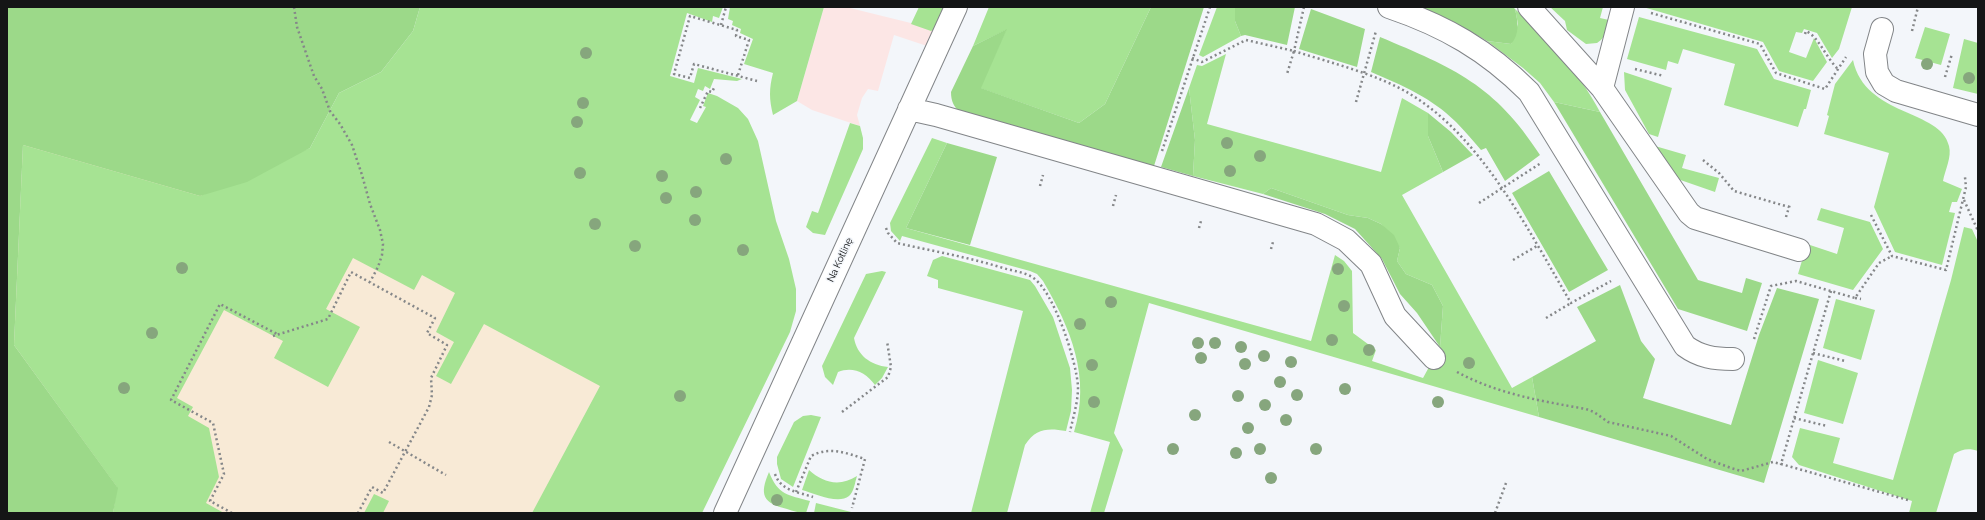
<!DOCTYPE html>
<html>
<head>
<meta charset="utf-8">
<style>
  body { margin:0 }
  #map { position:relative; width:1985px; height:520px; overflow:hidden; background:#f3f6fa; font-family:Raleway,sans-serif }
  canvas { display:block }
  .frame { position:absolute; inset:0; border:8px solid #141516; pointer-events:none }
</style>
</head>
<body>
<div id="map">
<canvas width="1985" height="520"></canvas>
<div class="frame"></div>
</div>
<script>
const context = document.querySelector('canvas').getContext('2d');
context.lineJoin = 'round';
function fillPath(path, color) { context.fillStyle = color; context.fill(path, 'evenodd'); }
function strokePath(path, color, width, dash) { context.strokeStyle = color; context.lineWidth = width; context.lineCap = dash ? 'butt' : 'round'; context.setLineDash(dash || []); context.stroke(path); }
function write(font, color, halo, rows, align = 'center') {
  context.font = font + ' Raleway,sans-serif'; context.lineWidth = 3; context.setLineDash([]); context.textBaseline = 'middle'; context.strokeStyle = halo; context.fillStyle = color; for (const [text, x, y, turn = 0] of rows) {
    context.save(); context.translate(x, y); context.rotate((+turn || 0) * Math.PI / 180); context.textAlign = isNaN(turn) ? turn : align; if (halo) context.strokeText(text, 0, 0); context.fillText(text, 0, 0); context.restore();
  }
}
fillPath(new Path2D(`
  M824,7H846L935,29L927,46L894,35L878,91L868,89L862,98L857,115L860,126L812,110L797,101Z`), '#fce6e5');
fillPath(new Path2D(`
  M23,145L247,182L721,395L665,513H113L117,487L14,345Z`), '#f8ead6');
fillPath(new Path2D(`
  M420,7H723L719,18L713,16L712,22L687,13L670,76L694,83L698,68L742,79L737,81L714,79L710,89L705,86L703,91L698,89L695,97L700,100L690,120L697,123L706,107L703,106L708,93L717,96L738,108L748,119L758,141L776,221L789,259L796,289V311L790,332L702,513H532L600,386L484,324L451,384L436,376L454,342L436,332L455,293L422,275L414,290L353,258L326,309L360,327L328,387L274,358L283,341L224,310L177,398L193,407L188,416L209,428L219,477L206,503L224,513H113L117,487L14,345L23,145L200,196L310,148L339,93L381,72L413,31Z
  M730,7H824L797,101L773,115C769,99 769,89 773,73L744,64L753,39L740,33L741,29L732,25L733,21L728,19Z
  M919,7H944L935,29L931,31L911,24Z
  M989,7H1151L1105,104L1079,123L980,88L1006,30L973,46Z
  M1217,7H1235V21L1241,36L1203,57L1199,55Z
  M1550,7H1603L1600,18L1609,20L1605,35L1601,40L1597,43L1586,44L1567,30L1565,21Z
  M1643,7H1852L1839,49L1832,58L1817,33L1804,29L1802,33L1796,32L1789,52L1806,58L1814,38L1827,62L1813,81L1779,71L1763,42Z
  M1515,9C1548,40 1580,73 1600,112L1554,102L1540,83L1523,68L1487,41L1511,44L1518,24Z
  M1639,17L1757,49L1774,79L1811,90L1806,109H1804L1798,127L1724,105L1735,64L1683,49L1678,64L1668,61L1666,70L1627,59Z
  M1925,27L1950,34L1941,65L1915,58Z
  M1964,39L1978,43V94L1953,88Z
  M1226,54L1207,124L1381,172L1402,98L1428,113V136L1443,172L1402,195L1512,388L1532,377L1539,417L1149,303L1114,433L1123,450L1104,513H1090L1110,442L1074,432C1091,377 1071,329 1043,281L1037,274L1030,271L902,236L900,241L891,231L890,223L932,138L947,143L906,228L1311,341L1335,255L1344,261L1352,271L1353,333L1376,350L1372,361L1423,378L1440,347L1443,306L1432,285L1406,274L1397,261L1400,248L1381,224L1368,218L1348,215L1271,188L1263,194L1193,176L1195,140L1189,88L1197,65L1202,66Z
  M1853,60C1865,117 1941,109 1949,146C1952,157 1945,170 1943,181L1962,189L1957,202H1952L1949,212L1955,213L1942,265L1895,252L1874,207L1889,153L1824,134L1829,116L1827,115L1835,84Z
  M1624,72L1672,88L1658,137L1649,134L1625,90Z
  M850,123L860,126L863,138V149L825,235L813,233L806,227L812,211L818,213Z
  M1655,146L1686,155L1682,168L1719,178L1715,192L1666,175Z
  M1821,208L1870,222L1883,249L1853,290L1798,274L1807,244L1837,254L1844,228L1817,220Z
  M1964,227L1972,229L1978,242V451C1969,448 1962,449 1954,454L1936,513H1909L1912,501L1799,465L1792,457L1800,428L1840,438L1833,463L1893,480L1951,280Z
  M942,256L1030,280L1035,286L1053,317L1070,368L1072,390L1071,411L1066,431C1048,428 1036,428 1025,445L1007,513H971L1023,311L938,288V280L927,276L933,260Z
  M882,271L886,272L854,338C857,355 870,365 888,367L882,378L875,385C866,372 852,366 838,372L833,385L825,377L822,366L866,274Z
  M1836,299L1875,310L1861,360L1823,348Z
  M1818,360L1858,373L1843,424L1804,413Z
  M811,415L821,417L793,487L781,479L777,464V457L794,422L803,416Z
  M809,470C823,483 840,487 857,476C855,482 854,492 849,496C838,505 814,493 802,490Z
  M769,472C778,495 788,495 810,501L806,513C799,513 793,511 787,509C763,503 759,495 769,472Z
  M374,494L389,501L383,513H364Z
  M816,503L855,513H814Z`), '#a6e393');
fillPath(new Path2D(`
  M7,7H420L413,31L381,72L339,93L310,148L247,182L200,196L23,145L14,345L118,488L113,513H7Z
  M1151,7H1204L1154,166L960,113C954,106 951,102 951,92L973,46L1007,29L981,88L1079,123L1105,104Z
  M1235,7H1295L1287,45L1245,35L1241,36L1235,21Z
  M1421,7H1513L1515,9C1518,22 1520,34 1511,44L1487,41L1452,21Z
  M1311,9L1365,29L1357,67L1299,49Z
  M1380,37C1454,68 1495,85 1540,155L1505,181L1486,148L1481,150C1473,141 1465,131 1456,122C1432,98 1402,85 1371,72Z
  M1189,88L1195,140L1193,176L1161,167Z
  M1554,102L1600,112L1698,280L1742,293L1746,278L1762,283L1747,331L1678,309Z
  M1428,113L1451,132L1473,155L1443,172L1428,136Z
  M947,143L997,157L970,245L906,228Z
  M1549,171L1608,270L1569,292L1512,193Z
  M1271,188L1348,215L1368,218L1381,224L1394,235L1400,248L1397,261L1406,274L1432,285L1443,306L1440,347L1417,313L1400,294L1382,259L1355,229L1325,214L1263,194Z
  M1620,285L1641,341L1655,359L1643,398L1731,425L1759,335L1777,288L1819,299L1764,483L1539,417L1532,377L1596,341L1577,307Z`), '#9cd989');
const minor = new Path2D(`
  M1389,7C1445,26 1487,50 1529,92L1685,346C1700,357 1714,359 1733,359
  M1529,7L1602,88L1689,213L1695,218L1799,250
  M1882,29L1875,54L1877,72L1884,84L1896,91L1978,115
  M1602,88L1623,7
  M909,109L936,115L1316,224L1346,240L1371,264L1395,316L1434,358
  M725,513L956,7`);
strokePath(minor, '#828588', 24);
strokePath(new Path2D(`
  M294,7L297,27L314,76L322,89L330,111L340,124L352,145L362,175L370,204L380,230L383,244L382,255L378,267L370,282
  M1304,7L1294,51C1331,63 1377,74 1410,94C1483,138 1529,232 1571,303L1611,281
  M1651,13L1760,44L1776,73L1825,89L1846,57
  M721,25L726,7
  M1912,31L1918,7
  M1805,34L1806,31C1819,37 1826,58 1838,69
  M1192,58L1202,62L1246,40L1294,51L1287,74
  M1635,69L1664,76
  M738,75L749,40L736,36L737,30L690,16L674,74L690,78L694,64L757,81
  M1945,77L1952,54
  M1356,102L1376,31
  M700,108L708,91L712,92L715,86
  M1162,151L1210,7
  M1703,160L1719,173L1734,191L1789,207
  M1040,186L1043,175
  M1964,200L1978,231
  M1479,203L1541,163
  M1113,206L1116,195
  M1871,215L1892,256L1946,270L1966,187L1965,177
  M1786,217L1790,204
  M886,228L888,233L897,243C932,251 968,257 1003,268C1013,271 1024,272 1032,277C1054,290 1077,363 1078,387C1078,403 1073,417 1070,432
  M1199,228L1201,221
  M1271,249L1273,242
  M1513,260L1537,246
  M1831,291L1781,464L1908,500
  M1855,298L1861,299
  M1546,318L1571,303
  M273,336L328,319L351,272L435,318L427,333L447,345L431,378L432,395L429,407L383,493L372,487L358,513
  M1754,339L1771,286L1796,281L1855,298L1879,263L1892,256
  M1813,353L1845,361
  M1457,372C1498,394 1541,401 1586,409L1594,412L1608,422L1671,436L1707,459L1731,468L1741,471L1773,462L1781,464
  M842,412L888,377L891,367L887,341
  M1794,418L1827,426
  M389,442L446,475
  M775,474C781,491 798,492 813,497
  M796,492L811,456C830,446 846,453 865,459L852,508
  M232,513L210,501L224,474L213,423L171,400L220,304L277,334
  M1495,513L1506,483`), '#858789', 2.5, [2, 3]);
strokePath(minor, '#fff', 22);
context.fillStyle = '#86a67d';
for (const [x, y] of [
  [586,53],
  [1927,64],
  [1969,78],
  [583,103],
  [577,122],
  [1227,143],
  [1260,156],
  [726,159],
  [1230,171],
  [580,173],
  [662,176],
  [696,192],
  [666,198],
  [695,220],
  [595,224],
  [635,246],
  [743,250],
  [182,268],
  [1338,269],
  [1111,302],
  [1344,306],
  [1080,324],
  [152,333],
  [1332,340],
  [1198,343],
  [1215,343],
  [1241,347],
  [1369,350],
  [1264,356],
  [1201,358],
  [1291,362],
  [1469,363],
  [1245,364],
  [1092,365],
  [1280,382],
  [124,388],
  [1345,389],
  [1297,395],
  [680,396],
  [1238,396],
  [1094,402],
  [1438,402],
  [1265,405],
  [1195,415],
  [1286,420],
  [1248,428],
  [1173,449],
  [1260,449],
  [1316,449],
  [1236,453],
  [1271,478],
  [777,500]
]) { context.beginPath(); context.arc(x, y, 6, 0, 2 * Math.PI); context.fill(); }
write('10px', '#141516', '#f3f6fa', [
  ["Na Kotlinę",840,260,-65]
]);
</script>
</body>
</html>
